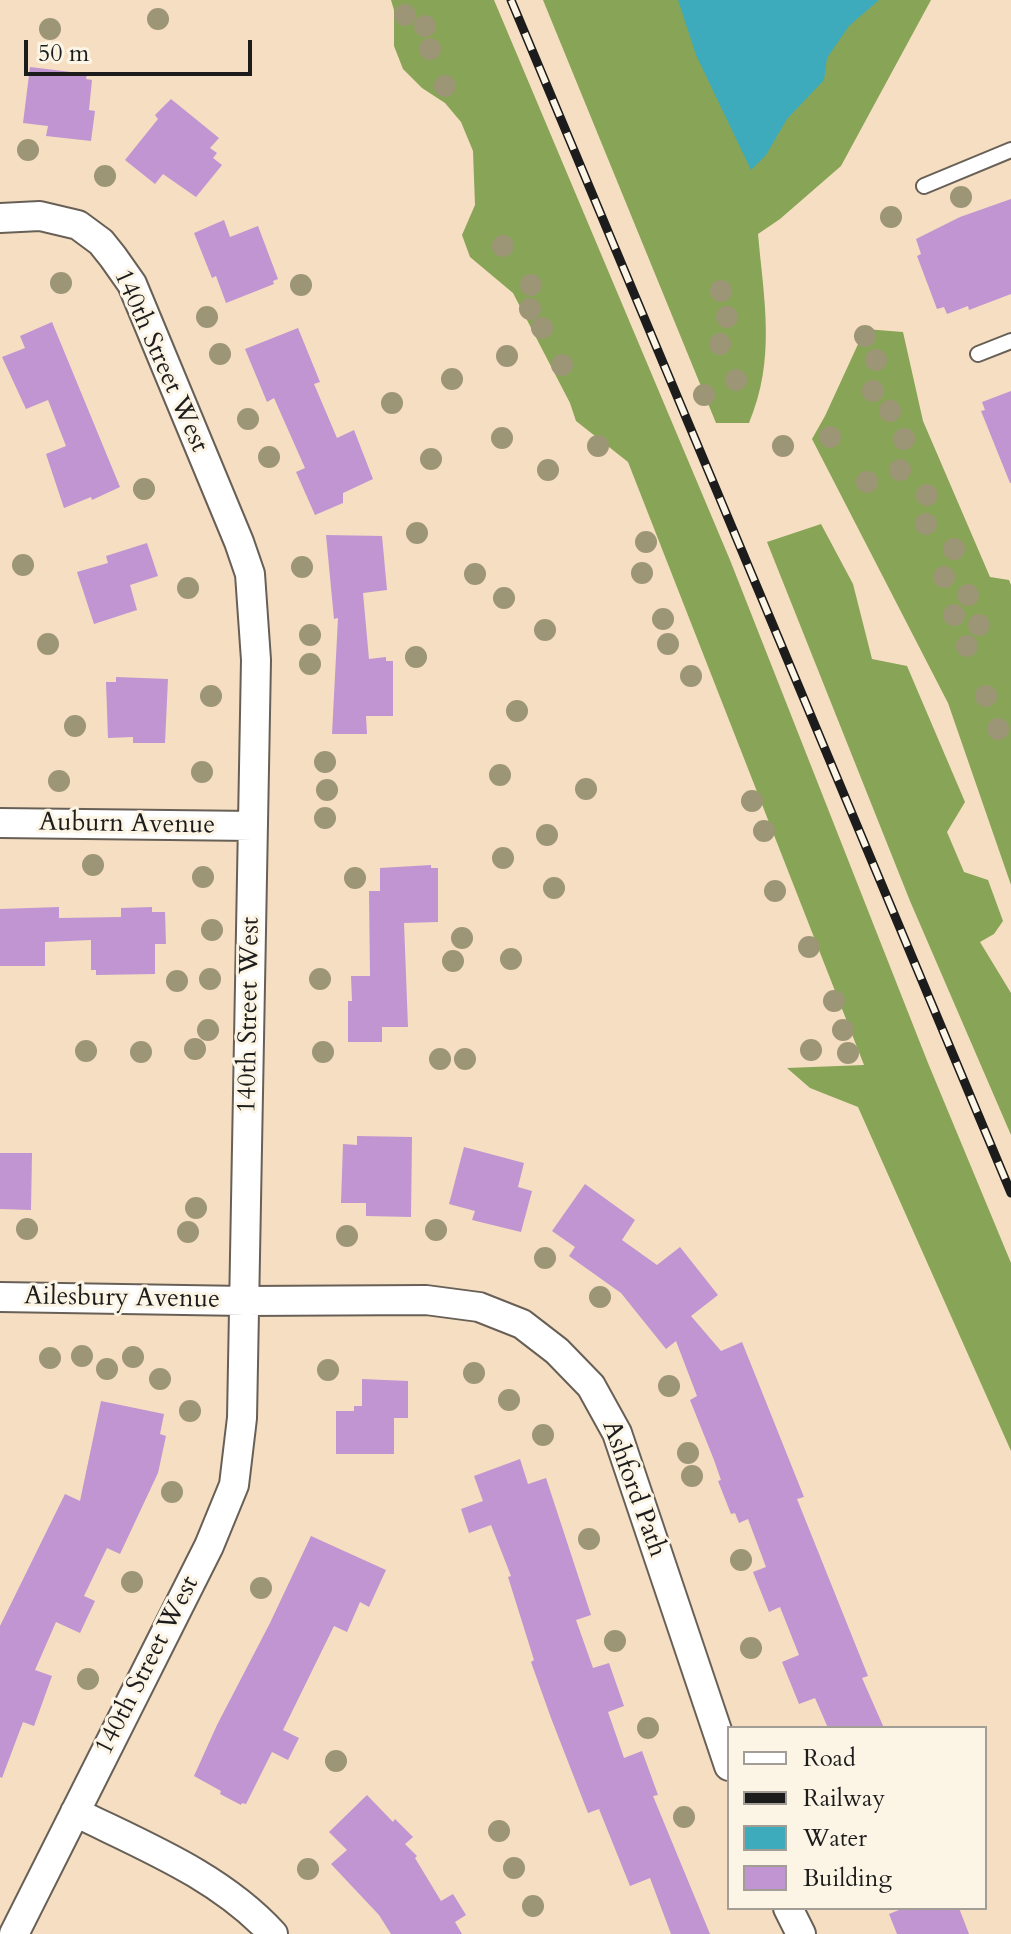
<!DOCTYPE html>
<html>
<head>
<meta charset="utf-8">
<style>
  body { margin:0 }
  #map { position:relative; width:1011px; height:1934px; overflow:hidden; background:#f5dec2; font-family:Cardo,serif }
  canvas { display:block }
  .legend { position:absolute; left:727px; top:1726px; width:260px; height:184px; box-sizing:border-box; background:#fcf5e5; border:2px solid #a29e95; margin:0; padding:10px 14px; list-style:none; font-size:24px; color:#1c1c1c }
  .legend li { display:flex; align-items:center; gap:16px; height:40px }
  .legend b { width:40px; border:2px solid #a29e95 }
  .scale { position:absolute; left:24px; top:40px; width:228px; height:36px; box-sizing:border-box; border:4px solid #1c1c1c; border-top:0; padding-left:10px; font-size:24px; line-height:28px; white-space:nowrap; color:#1c1c1c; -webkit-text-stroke:6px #fcf5e5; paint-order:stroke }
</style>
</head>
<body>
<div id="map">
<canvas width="1011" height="1934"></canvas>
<ul class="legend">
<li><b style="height:10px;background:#fff"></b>Road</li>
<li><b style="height:10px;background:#1c1c1c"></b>Railway</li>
<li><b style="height:22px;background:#3eabbd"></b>Water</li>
<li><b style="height:22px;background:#c095d1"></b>Building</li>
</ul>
<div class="scale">50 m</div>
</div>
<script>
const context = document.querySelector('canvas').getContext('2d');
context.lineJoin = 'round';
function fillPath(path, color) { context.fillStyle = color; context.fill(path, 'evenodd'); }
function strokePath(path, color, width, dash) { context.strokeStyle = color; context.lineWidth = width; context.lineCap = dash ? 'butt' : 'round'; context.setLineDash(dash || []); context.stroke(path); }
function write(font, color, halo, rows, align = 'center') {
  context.font = font + ' Cardo,serif'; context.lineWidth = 6; context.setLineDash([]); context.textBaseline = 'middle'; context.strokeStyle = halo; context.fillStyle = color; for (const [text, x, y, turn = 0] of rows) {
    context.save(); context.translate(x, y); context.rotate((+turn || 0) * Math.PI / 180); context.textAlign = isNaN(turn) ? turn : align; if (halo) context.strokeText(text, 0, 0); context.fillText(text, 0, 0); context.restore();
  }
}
fillPath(new Path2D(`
  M391,0H494L730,560L928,1063L1011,1263V1451L858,1107L810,1088L787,1068L864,1065L628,462L576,421L570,403L513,293L470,257L462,235L475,205L473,151L461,122L445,103L422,88L403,69L394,46V10Z
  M543,0H931L841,166L780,219L758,234C764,301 776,359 749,423H716Z
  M865,329L903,332L923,421L990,577L1009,580L1011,585V885L948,703L812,439L825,416Z
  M821,524L853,584L872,659L907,666L965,802L947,832L964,872L988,880L1003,921L994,934L980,942L1011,993V1135L910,901L767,542Z`), '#88a456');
fillPath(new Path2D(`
  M678,0H879L849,26L827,58L824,80L787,119L766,155L751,170L696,55Z`), '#3eabbd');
fillPath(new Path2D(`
  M30,67L87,74L86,79L92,80L89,110L95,111L91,141L46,136L48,126L23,123Z
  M171,99L219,138L210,148L217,153L213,158L222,165L196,197L163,174L155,184L125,160L158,119L155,115Z
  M1011,199V294L969,310L968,306L947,314L944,307L937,309L917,256L921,254L916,239L960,217Z
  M224,220L230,237L258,226L278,279L273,281L274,284L226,303L216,276L212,278L194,233Z
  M52,322L120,487L92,500L91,497L64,508L46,454L66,446L48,400L26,409L2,357L25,348L20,336Z
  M298,328L320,382L314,384L337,438L354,430L373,479L343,493V503L315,515L296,472L305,468L274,398L267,402L245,349Z
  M1011,391V483H1010L981,411L985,410L982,402Z
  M326,535L382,536L387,590L363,593L369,659L386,657V661H393V716H366L367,734H332L338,618L334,619Z
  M147,543L158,576L130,585L137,610L94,624L77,572L108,563L106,556Z
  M116,677L168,679L165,743H133V737L108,738L106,682H116Z
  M431,865V868H438V922L404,923L408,1027H382V1042H348V1001H352L351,976H370L369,891H380V868Z
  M59,907V918L121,917V908L152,907V912H165L166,944H155V974L96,975V970H91V940L45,942V966H0V909Z
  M357,1136L412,1137L411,1217L366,1216V1203H341L343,1144L357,1145Z
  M464,1147L524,1163L518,1187L532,1191L521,1232L472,1220L475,1211L449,1204Z
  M0,1153H32L31,1210L0,1209Z
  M585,1184L635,1220L622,1240L657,1265L680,1247L718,1295L691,1316L721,1351L742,1342L804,1497L797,1499L868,1676L862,1678L884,1728H828L815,1698L799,1704L782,1662L799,1655L780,1607L769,1612L753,1572L766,1567L748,1519L739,1523L735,1513L731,1514L718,1481L721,1480L714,1460L690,1400L697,1396L676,1341L666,1349L621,1293L569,1256L575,1247L552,1231Z
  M362,1379L408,1381V1418H394V1454H336V1411H354V1406H362Z
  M101,1401L164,1414L160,1434L166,1436L158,1473L120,1554L107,1548L84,1596L95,1601L80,1633L56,1622L35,1670L52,1676L34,1726L23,1722L2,1778L0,1777V1626L65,1494L80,1501Z
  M520,1459L528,1484L546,1478L591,1615L576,1620L593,1668L609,1663L624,1706L608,1712L624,1758L642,1751L658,1795L653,1796L710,1934H671L650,1878L630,1886L599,1809L588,1813L551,1718L531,1662L534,1660L508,1577L511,1576L491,1525L469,1533L461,1509L483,1501L474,1476Z
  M311,1536L386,1570L369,1607L360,1602L347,1632L334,1626L283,1730L299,1738L288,1760L272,1752L246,1804L242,1803L241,1805L220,1794L221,1791L194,1776L217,1725L270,1623Z
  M367,1795L393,1822L395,1819L413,1837L405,1844L417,1856L415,1858L441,1901L453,1894L466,1915L455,1922L462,1934H391L379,1915L331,1864L347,1850L329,1832Z
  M904,1908H959L969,1934H897L889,1914Z`), '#c095d1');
const lane = new Path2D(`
  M924,186L1011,150
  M978,354L1011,341`);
const street = new Path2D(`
  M0,218L40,216L78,225L101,242L113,257L132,284L239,542L250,574L256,660L242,1418L234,1485L209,1546L14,1934
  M0,823L253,826
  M0,1297L245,1301L426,1300L479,1307L522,1324L557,1351L591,1386L617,1433L729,1766
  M75,1812C144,1846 220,1876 273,1934
  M788,1908L801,1934`);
strokePath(lane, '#686056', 18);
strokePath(street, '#686056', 32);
strokePath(lane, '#fff', 14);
strokePath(street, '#fff', 28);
const rail = new Path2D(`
  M511,0L1011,1193`);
strokePath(rail, '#1c1c1c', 9);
strokePath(rail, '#fcf5e5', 6, [18]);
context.fillStyle = '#9d9676';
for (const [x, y] of [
  [405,15],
  [158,19],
  [425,26],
  [50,29],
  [430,49],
  [445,86],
  [28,150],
  [105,176],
  [961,197],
  [891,217],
  [503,246],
  [61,283],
  [301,285],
  [531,285],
  [721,291],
  [530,309],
  [207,317],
  [727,317],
  [542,328],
  [865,336],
  [720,344],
  [220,354],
  [507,356],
  [876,360],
  [562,365],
  [452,379],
  [736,380],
  [873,391],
  [704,395],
  [392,403],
  [890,411],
  [248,419],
  [830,437],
  [502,438],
  [904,439],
  [598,446],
  [783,446],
  [269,457],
  [431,459],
  [548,470],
  [900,470],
  [867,482],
  [144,489],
  [927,495],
  [926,524],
  [417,533],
  [646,542],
  [954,549],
  [23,565],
  [302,567],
  [642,573],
  [475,574],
  [944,577],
  [188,588],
  [968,595],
  [504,598],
  [954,615],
  [663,619],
  [979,625],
  [545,630],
  [310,635],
  [48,644],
  [668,644],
  [967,646],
  [416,657],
  [310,664],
  [691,676],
  [211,696],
  [986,696],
  [517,711],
  [75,726],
  [998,729],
  [325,762],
  [202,772],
  [500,775],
  [59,781],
  [586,789],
  [327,790],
  [752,801],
  [325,818],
  [764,831],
  [547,835],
  [503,858],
  [93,865],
  [203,877],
  [355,878],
  [554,888],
  [775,891],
  [212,930],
  [462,938],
  [809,947],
  [511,959],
  [453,961],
  [210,979],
  [320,979],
  [177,981],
  [834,1001],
  [208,1030],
  [843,1030],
  [195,1049],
  [811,1050],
  [86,1051],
  [141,1052],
  [323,1052],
  [848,1053],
  [440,1059],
  [465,1059],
  [196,1208],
  [27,1229],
  [436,1230],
  [188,1232],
  [347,1236],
  [545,1258],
  [600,1297],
  [82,1356],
  [133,1357],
  [50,1358],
  [107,1369],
  [328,1370],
  [474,1373],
  [160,1379],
  [669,1386],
  [509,1400],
  [190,1411],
  [543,1435],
  [688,1453],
  [692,1476],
  [172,1492],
  [589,1539],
  [741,1560],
  [132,1582],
  [261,1588],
  [615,1641],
  [751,1648],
  [88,1679],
  [648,1728],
  [336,1761],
  [684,1817],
  [499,1831],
  [514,1868],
  [308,1869],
  [533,1906]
]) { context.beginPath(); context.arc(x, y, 11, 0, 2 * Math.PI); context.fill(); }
write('26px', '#1c1c1c', '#fcf5e5', [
  ["140th Street West",160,361,66],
  ["Auburn Avenue",127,825,1],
  ["140th Street West",250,1015,-89],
  ["Ailesbury Avenue",122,1299,1],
  ["Ashford Path",633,1489,70],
  ["140th Street West",148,1666,-63]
]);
</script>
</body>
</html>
